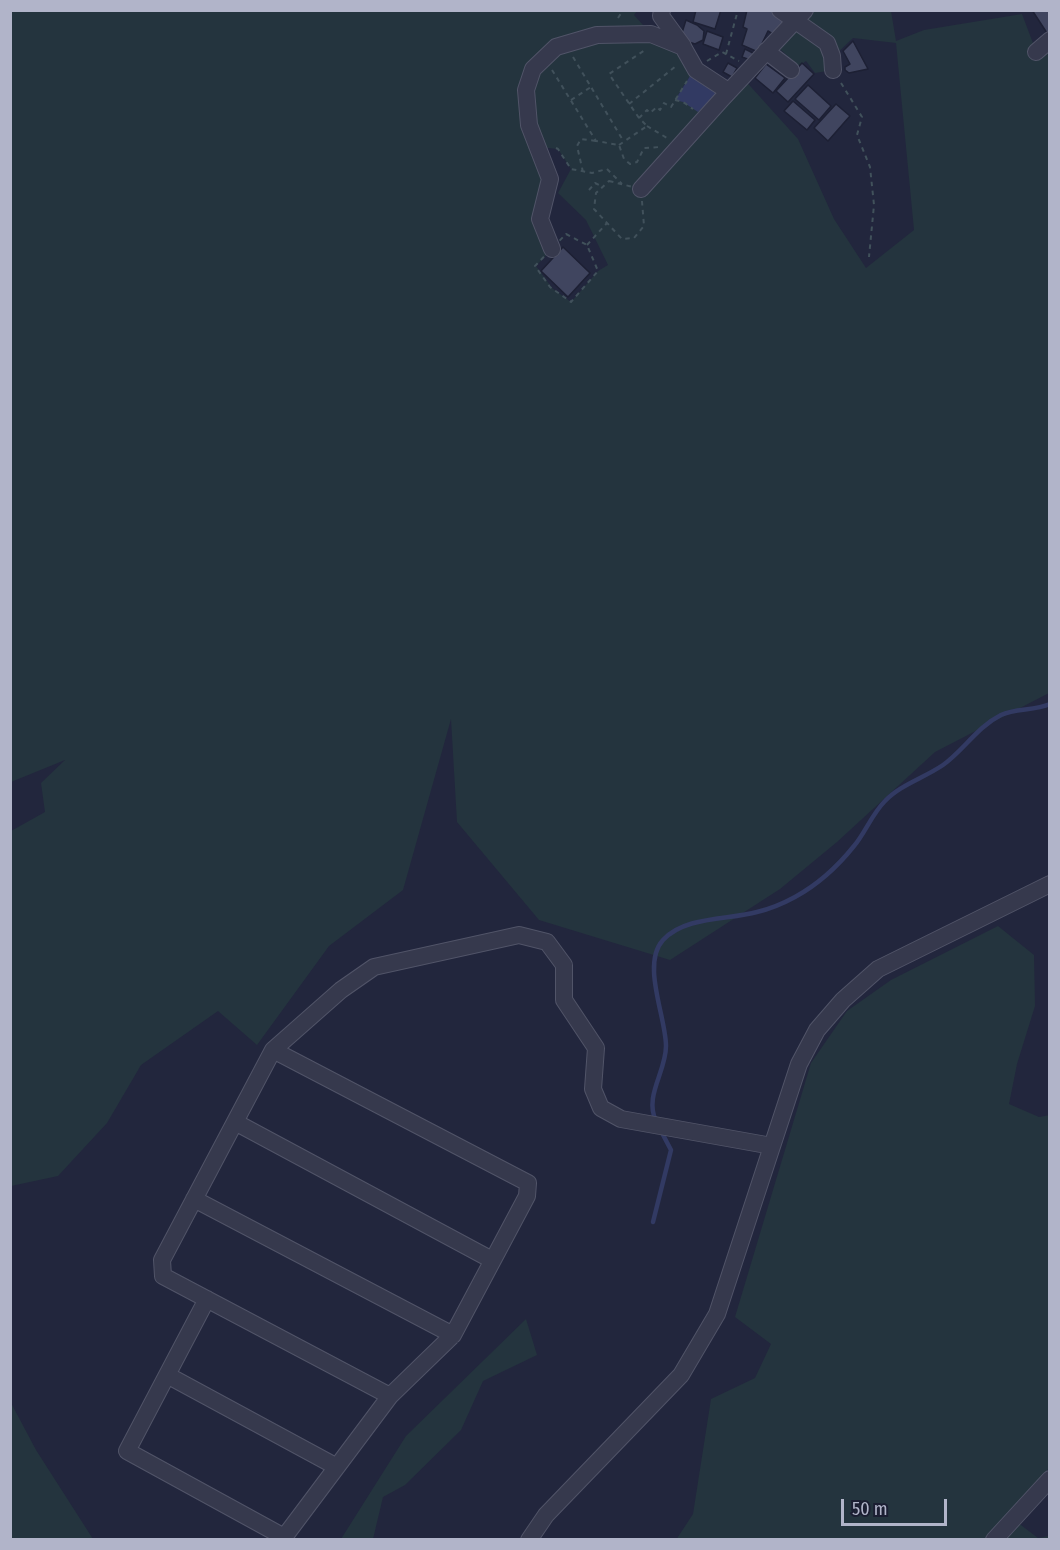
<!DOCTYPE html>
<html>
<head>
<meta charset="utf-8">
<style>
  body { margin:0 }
  #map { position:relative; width:1060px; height:1550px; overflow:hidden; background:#22263d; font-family:"Fira Sans Condensed",sans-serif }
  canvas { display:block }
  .frame { position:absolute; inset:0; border:12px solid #b1b4c9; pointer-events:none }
  .scale { position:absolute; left:841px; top:1499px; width:106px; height:27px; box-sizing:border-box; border:3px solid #b1b4c9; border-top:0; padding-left:8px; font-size:18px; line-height:21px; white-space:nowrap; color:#b1b4c9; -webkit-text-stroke:4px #1b1e32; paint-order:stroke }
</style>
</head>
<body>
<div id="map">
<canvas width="1060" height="1550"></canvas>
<div class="frame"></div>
<div class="scale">50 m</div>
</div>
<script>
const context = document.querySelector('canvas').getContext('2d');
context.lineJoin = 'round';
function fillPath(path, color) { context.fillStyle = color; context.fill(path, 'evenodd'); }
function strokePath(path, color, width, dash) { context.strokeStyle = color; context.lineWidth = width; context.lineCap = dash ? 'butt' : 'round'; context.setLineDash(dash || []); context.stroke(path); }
fillPath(new Path2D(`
  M11,11H637L634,15L651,34L683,47L695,68L675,100L715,97L742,77L798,139L834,219L866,268L914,230L896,43L853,38L832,58L833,70L815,73L806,61L799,66L773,43L780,11H891L896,41L924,30L1022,14L1036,51L1050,40L1049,693L935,752L837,842L780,889L670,960L539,920L457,822L451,719L403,890L329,946L257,1045L218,1011L141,1065L107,1123L58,1176L11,1186V831L45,812L41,783L65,760L11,782ZM539,147L558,149L571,169L558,193L586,220L608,265L598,271L571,302L552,288L536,266L552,249L540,219L550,179Z
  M998,926L1034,955L1035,1006L1017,1064L1009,1104L1039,1117L1050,1115L1049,1468L1009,1516L1038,1538L1049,1536V1539L676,1540L693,1514L711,1399L755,1378L771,1344L735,1317L811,1063L847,1011L891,980Z
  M526,1319L537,1355L483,1381L461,1430L405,1485L383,1497L373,1539H341L406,1436Z
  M10,1401L36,1450L93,1539H11Z`), '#24343e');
fillPath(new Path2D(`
  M695,68L723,88L698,112L683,102L675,100Z`), '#323a63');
strokePath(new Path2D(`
  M656,1121C644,1096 666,1072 666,1046C666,1017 641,964 663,940C685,916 728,920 757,912C770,909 784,903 795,897C817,885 838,866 854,846C865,833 872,814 885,801C900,785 924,778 943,765C964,750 977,727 1001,715C1016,708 1034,711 1050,704
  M653,1222L671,1150L661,1131`), '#323a63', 4.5);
const building = new Path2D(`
  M696,10H721L715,29L693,22Z
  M747,10H773L787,21L776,36L768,31L758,52L742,45L747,29L743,27Z
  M1032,10H1050V32L1047,33Z
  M686,20L697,25L704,31L703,40L695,44L680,39Z
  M707,31L723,37L719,50L703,44Z
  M853,41L868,69L849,73L845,70V67L850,64L843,51Z
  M745,49L753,53L750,60L742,57Z
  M728,63L737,68L732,77L723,72Z
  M802,63L814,74L788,102L776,91Z
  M766,64L785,78L773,93L755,78Z
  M808,85L831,106L819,120L795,99Z
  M793,101L815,120L807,130L784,111Z
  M836,104L850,116L828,141L814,128Z
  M563,247L590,273L568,297L541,271Z`);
fillPath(building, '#40455f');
strokePath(building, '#1d2034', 1.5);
const minor = new Path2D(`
  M662,10L661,16L683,46
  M780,10L827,43L832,56L833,70
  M766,51L791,70
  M1036,52L1050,40
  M641,189L721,100L805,10
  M552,249L540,219L550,179L529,125L526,90L533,69L556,47L597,35L651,34L683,47L696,70L728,91
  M273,1050L528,1183L527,1196L453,1335L390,1396L282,1540
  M235,1122L492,1260
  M194,1199L453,1335
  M207,1299L127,1451L284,1537
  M167,1375L337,1467
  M390,1396L163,1276L162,1260L273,1050L341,990L374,967L519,935L547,942L564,965V1000L596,1048L593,1089L601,1108L621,1119L772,1146
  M529,1540L546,1515L681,1375L717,1314L799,1064L817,1030L843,1000L878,969L1050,884
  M994,1540L1050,1479`);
strokePath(minor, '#515468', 18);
strokePath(new Path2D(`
  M618,18L623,10
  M726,54L738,10
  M573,57L624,142
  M707,61L722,52L739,61
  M552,70L596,141L619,145L624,159L630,164L637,162L644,148L660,147
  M841,83L862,117L857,135L870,167L874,205L869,257
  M571,100L591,87
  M675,100L683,102L693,109
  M629,104L676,66
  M639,118L609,74L645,50
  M647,126L667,138
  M619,145L647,126L639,118L647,110L650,113L657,107L660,110L664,103L671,107L687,81
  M556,148L558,149L571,169L592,173L607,169L622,184
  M583,172L577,146L581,139L596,141
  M609,181L641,189L644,226L634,238L622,239L594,209L596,193Z
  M589,190L595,183L603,187
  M566,234L587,245L598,271L571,302L550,287L535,266Z
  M587,245L607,223`), '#41515b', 2, [4.5, 4.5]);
strokePath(minor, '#36394d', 16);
</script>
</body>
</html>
